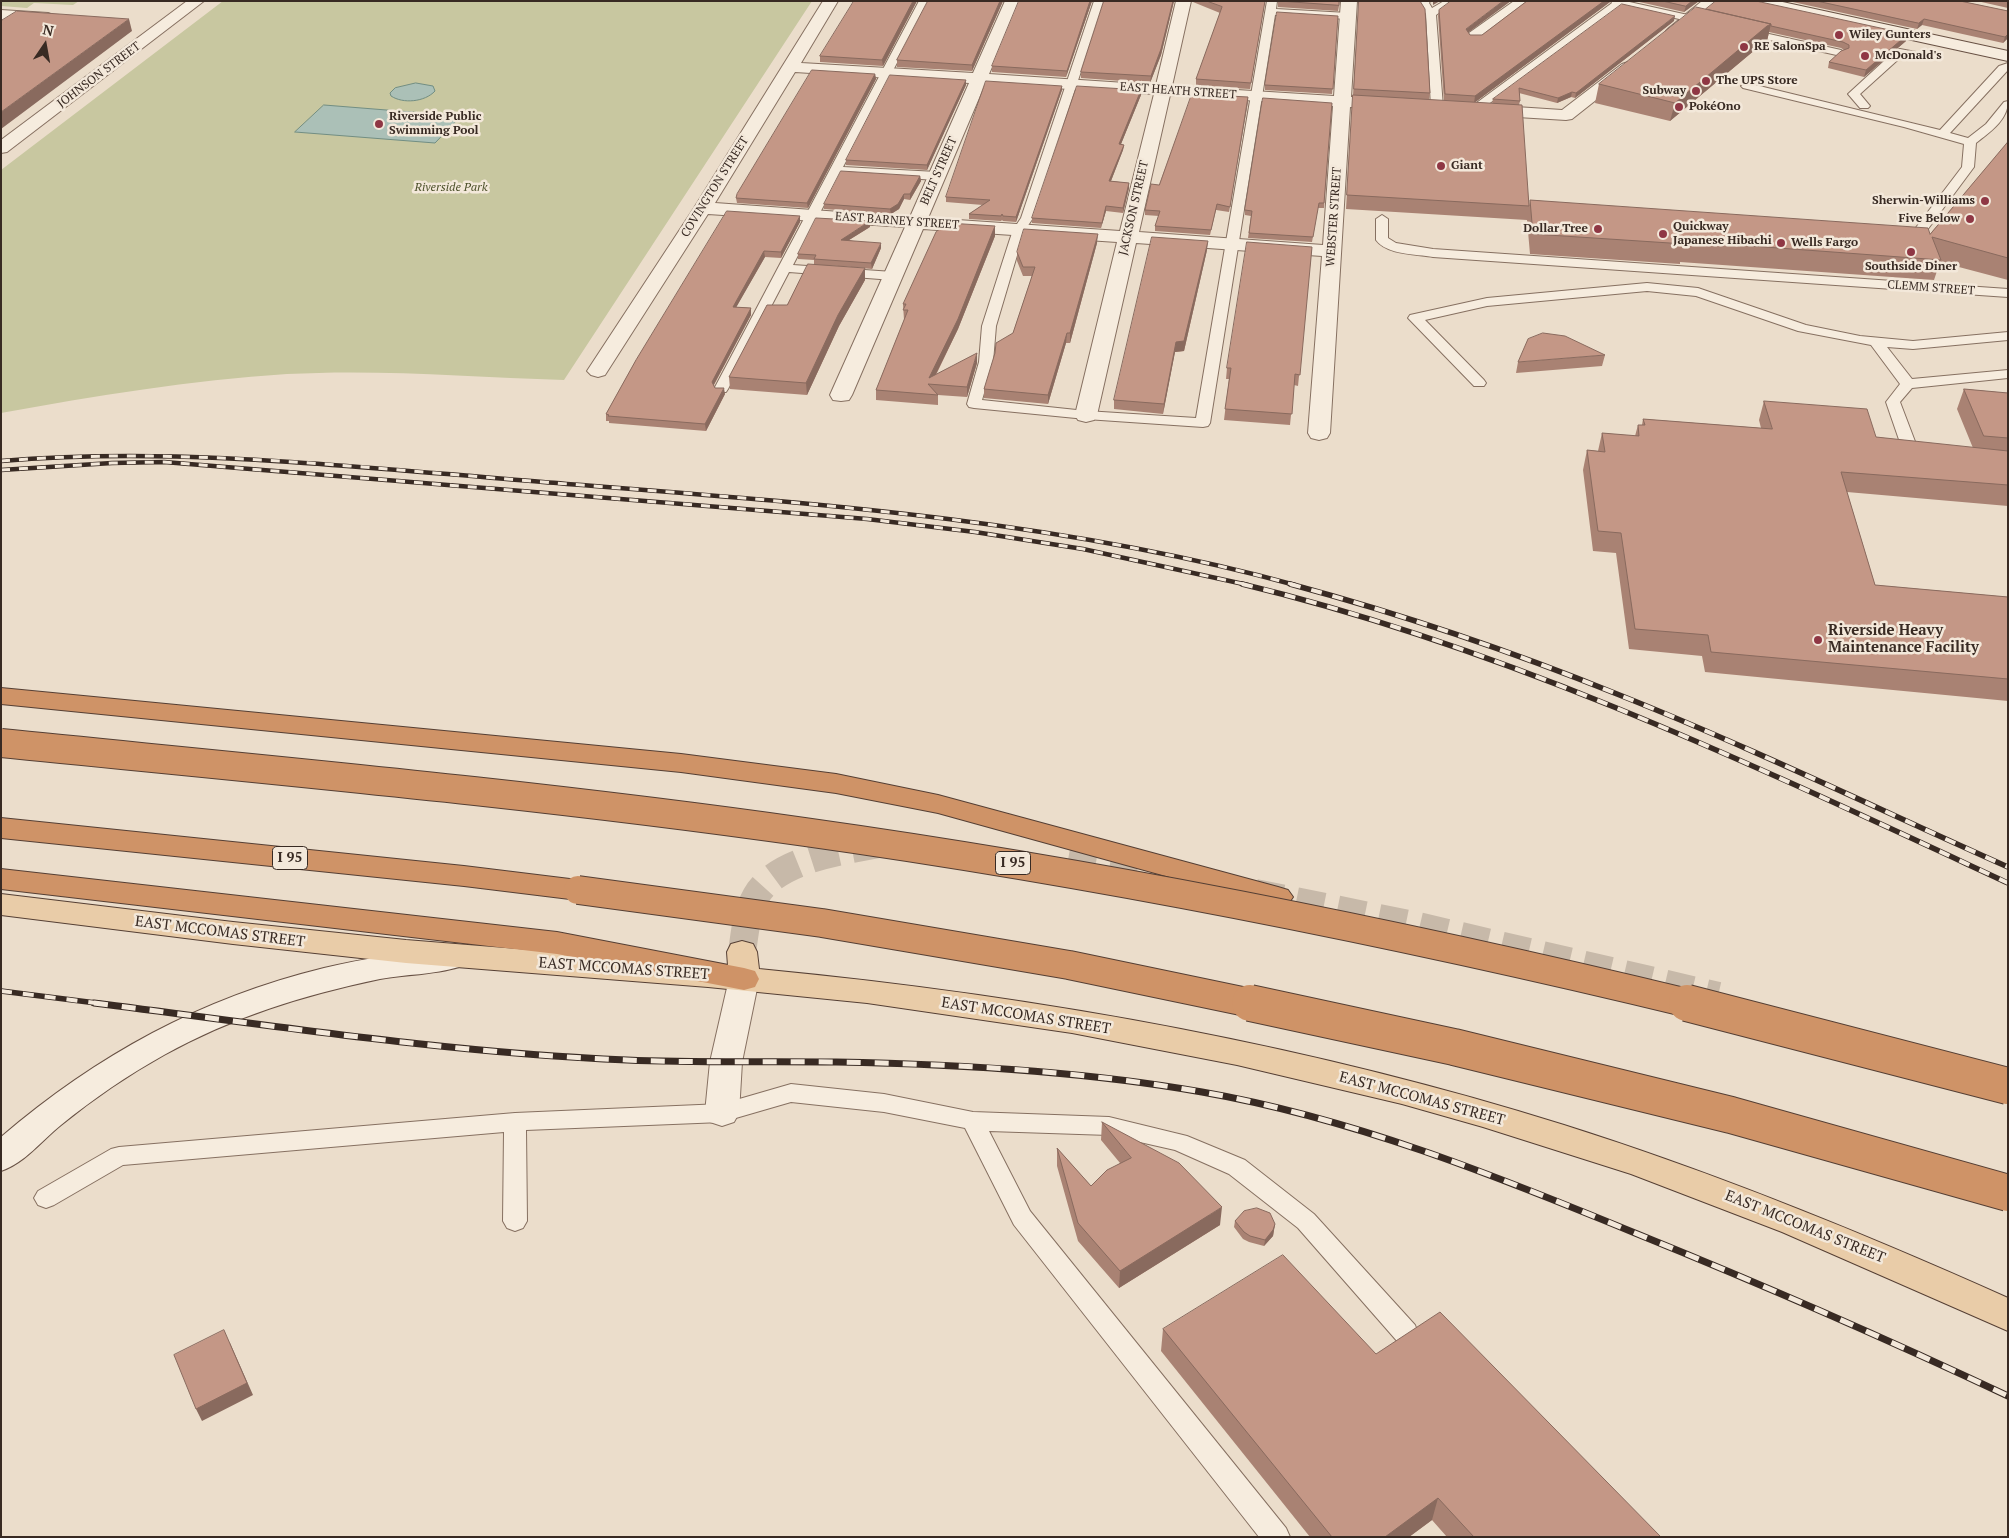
<!DOCTYPE html>
<html>
<head>
<meta charset="utf-8">
<style>
  body { margin:0 }
  #map { position:relative; width:2009px; height:1538px; overflow:hidden; background:#ebddcb; font-family:"PT Serif",serif }
  canvas { display:block }
  .frame { position:absolute; inset:0; border:2px solid #382a23; pointer-events:none }
  .north { position:absolute; left:20px; top:20px; width:50px; height:50px; -webkit-text-stroke:4px #f3e8da; paint-order:stroke; rotate:12deg; font-size:14px; font-weight:700; line-height:20px; text-align:center; color:#382a23 }
  .north::after { content:''; display:block; margin:auto; width:18px; height:22px; background:#382a23; clip-path:polygon(50% 0,100% 100%,50% 72%,0 100%) }
</style>
</head>
<body>
<div id="map">
<canvas width="2009" height="1538"></canvas>
<div class="frame"></div>
<div class="north">N</div>
</div>
<script>
const context = document.querySelector('canvas').getContext('2d');
context.lineJoin = 'round';
function fillPath(path, color) { context.fillStyle = color; context.fill(path, 'evenodd'); }
function strokePath(path, color, width, dash) { context.strokeStyle = color; context.lineWidth = width; context.lineCap = dash ? 'butt' : 'round'; context.setLineDash(dash || []); context.stroke(path); }
function write(font, color, halo, rows, align = 'center') {
  context.font = font + ' "PT Serif",serif'; context.lineWidth = 5; context.setLineDash([]); context.textBaseline = 'middle'; context.strokeStyle = halo; context.fillStyle = color; for (const [text, x, y, turn = 0] of rows) {
    context.save(); context.translate(x, y); context.rotate((+turn || 0) * Math.PI / 180); context.textAlign = isNaN(turn) ? turn : align; if (halo) context.strokeText(text, 0, 0); context.fillText(text, 0, 0); context.restore();
  }
}
fillPath(new Path2D(`
  M1,1H79L73,5L34,3L27,8L1,6Z
  M223,1H812L564,380C472,377 379,369 287,374C191,380 95,396 1,413V170Z`), '#c8c7a0');
const water = new Path2D(`
  M416,83L433,86L435,91C425,102 403,104 391,96L390,93L395,88Z
  M324,105L461,116L435,143L295,132Z`);
fillPath(water, '#abc0b7');
strokePath(water, '#728e83', 1);
strokePath(new Path2D(`
  M1068,860L1210,885
  M1255,893L1409,924L1718,996
  M742,952C745,933 746,913 756,896C778,858 845,851 884,843`), '#c7b9a9', 28, [28, 14]);
const lane = new Path2D(`
  M919,1H929L843,167L937,172L943,176L937,180L840,174L793,265L893,272L900,276L893,280L789,272L728,389L726,392H716L714,389Z
  M1094,1H1104L1033,218L1025,230L1021,242L996,326L993,362L982,400L1086,411L1196,418L1267,1H1277L1276,9L1348,13L1353,16L1348,19L1275,15L1210,423L1208,426L1203,427L1086,419L974,408L969,407L967,404L979,362L982,326L1009,242L1013,230L1021,218Z
  M1430,1L1429,3L1432,8L1444,1H1456L1436,15L1443,107L1437,110L1431,107L1426,14L1418,2Z
  M1611,1H1625L1706,19L1711,22L1706,25L1621,6L1479,111H1471L1469,109L1471,107L1612,3Z
  M1742,28L1841,50L1846,53L1841,56L1738,33L1737,31Z
  M1900,49L1921,53L1922,55L1917,58L1902,56L1860,94L1870,106L1868,108H1860L1848,94L1896,50Z
  M2008,63V70L1950,133L1968,138L1986,124L2004,102L2008,101C2008,120 1990,132 1976,143L1974,167L1919,241L1914,242L1908,238L1962,167L1964,144L1904,127L1743,88L1741,86L1747,83L1940,130L1999,66Z
  M1382,215L1388,219V238L1396,243L1433,249L2008,289V297L1433,257C1416,254 1387,255 1376,240V219Z
  M1647,283L1698,288L1806,325L1860,336L1913,341L2008,332V340L1913,349L1887,347L1912,379L2008,370V378L1912,388L1900,402L1919,452L1926,454L1929,457L1926,460H1908L1905,457L1886,402L1900,384L1871,345L1798,331L1696,296L1647,291L1487,306L1425,320L1484,380L1486,383L1484,386H1474L1408,318L1410,315L1487,298Z
  M791,1084L884,1094L973,1112L1109,1117L1187,1136L1245,1160L1314,1214L1415,1325L1418,1333L1415,1341L1406,1344L1397,1341L1298,1228L1229,1174L1175,1150L1109,1135L989,1131L1030,1211L1286,1528L1290,1537H1259L1014,1225L965,1128L884,1112L791,1102L722,1122L526,1130L527,1221L523,1228L515,1231L507,1228L503,1221L504,1132L123,1165L54,1205L46,1208L38,1205L34,1198L38,1191L111,1149L119,1147L515,1113L722,1104Z`);
const street = new Path2D(`
  M187,1H204L7,152L1,153V140Z
  M823,1H838L801,63L973,73L1005,1H1020L989,74L1156,85L1176,1H1191L1172,86L1334,96L1341,1H1357L1351,97L1390,99L1396,100L1398,104L1396,108L1390,109L1350,107L1330,433L1327,438L1319,440L1311,438L1308,433L1322,256L1136,243L1097,415L1094,420L1086,422L1078,420L1075,415L1117,242L923,229L852,395L849,400L841,401L833,400L830,395L905,227L708,214L605,375L598,377L591,375L587,371L694,208ZM795,72L969,83L910,217L715,203ZM985,84L1154,94L1120,231L928,218ZM1170,95L1333,106L1323,245L1139,232Z
  M1514,1H1531L1481,39H1469L1467,36L1469,33Z
  M1702,1H1719L1679,34H1669L1666,31L1669,28Z
  M1,10L48,13L53,15L56,18L53,21L48,23L1,20Z
  M1628,62L1634,64L1636,67L1634,70L1572,119L1566,120L1485,115L1479,114L1477,110L1479,106L1485,105L1562,110L1622,64Z
  M744,968L755,971L759,979L742,1062L739,1113L734,1122L722,1126L710,1122L705,1113L710,1062L729,979L733,971Z`);
const secondary = new Path2D(`
  M1749,1H1778L2008,51V61L1756,6L1751,4Z
  M448,948L459,951L463,959L459,967C433,975 406,974 380,979C304,995 232,1017 164,1055C128,1075 93,1099 61,1125C42,1140 25,1163 1,1171V1137C97,1055 201,998 324,968C365,958 406,953 448,948Z`);
const primary = new Path2D(`
  M1,894L233,922L406,940L728,966L727,952L731,944L742,941L753,944L757,952L759,969C1031,995 1303,1043 1564,1125C1716,1173 1863,1233 2008,1298V1331L1782,1232L1631,1174L1483,1127L1402,1104L1237,1065L1072,1033L867,1003L708,987L406,963L233,944L1,915Z`);
const highway = new Path2D(`
  M1,688L681,754L836,774L938,795L1278,887L1288,890L1293,897L1288,904L1278,907L938,813L836,793L681,772L1,704Z
  M1,818L464,866L578,880L588,883L593,890L588,897L578,900L464,886L1,838Z
  M1,869L557,932L744,968L755,971L759,979L755,987L744,990L557,954L1,889Z`);
strokePath(lane, '#867061', 2);
strokePath(street, '#867061', 2);
strokePath(secondary, '#685144', 2);
strokePath(primary, '#553f34', 2);
strokePath(highway, '#553f34', 2);
fillPath(lane, '#f6ecde');
fillPath(street, '#f6ecde');
fillPath(secondary, '#f6ecde');
fillPath(primary, '#e9cca8');
fillPath(highway, '#cf9367');
const railFar2 = new Path2D(`
  M1,461C182,446 363,468 543,482C795,502 1050,518 1295,585
  M1,470L112,463L164,462L867,519L975,532L1083,549L1248,585`);
const railFar1 = new Path2D(`
  M1242,584C1509,648 1760,768 2008,883
  M1290,584C1401,614 1511,651 1617,694C1750,747 1878,809 2008,867
  M1,991L104,1004`);
const rail = new Path2D(`
  M94,1003C271,1025 449,1053 627,1060C697,1063 766,1061 836,1062C958,1064 1082,1071 1202,1092C1352,1118 1494,1175 1635,1233C1761,1284 1885,1338 2008,1396`);
strokePath(railFar2, '#382a23', 4.5);
strokePath(railFar1, '#382a23', 5.5);
strokePath(rail, '#382a23', 7);
strokePath(railFar2, '#f3e8da', 3, [9]);
strokePath(railFar1, '#f3e8da', 4, [11]);
strokePath(rail, '#f3e8da', 5, [14]);
const highwayBridgeFar1 = new Path2D(`
  M1,743C269,770 538,794 805,832C1104,874 1399,933 1692,1004
  M578,890L822,923L1069,965L1256,1004`);
const highwayBridge = new Path2D(`
  M1250,1003L1454,1047L1731,1115L2008,1193
  M1687,1003L2008,1086`);
strokePath(highwayBridgeFar1, '#553f34', 30, []);
strokePath(highwayBridge, '#553f34', 38, []);
strokePath(highwayBridgeFar1, '#cf9367', 28);
strokePath(highwayBridge, '#cf9367', 36);
fillPath(new Path2D(`
  M917,1L883,66L820,62V56Z
  M928,1H1003L972,71L897,67V60Z
  M1092,1L1066,77L992,72V66Z
  M1104,1H1174L1161,55L1150,83L1081,78V72Z
  M1192,1H1265L1250,89L1196,86V79L1220,13L1193,2Z
  M1278,1H1340L1338,11L1278,7Z
  M1359,1L1430,93L1429,100L1353,95Z
  M1527,1H1610V2L1474,103L1492,104L1493,99L1674,21L1575,98L1571,97L1557,103L1519,93L1520,101L1519,105L1529,206L1530,200L1930,234L2008,142V280L1940,262L1934,280L1680,262V264L1530,254L1527,220L1346,209L1352,109L1353,95L1444,101L1438,16L1439,10L1469,33L1470,35H1482Z
  M1635,1H1699L1684,12Z
  M1788,1H1960L2008,11V38L2003,43L1922,25L1917,29Z
  M1977,1H2008V8Z
  M1706,9L1906,41L1864,77L1828,68L1829,62L1844,50L1841,48L1769,32L1767,41L1762,44L1670,121L1595,103L1599,84Z
  M1338,16L1332,94L1265,90V85Z
  M875,74L876,79L808,208L737,203L736,198Z
  M966,85L927,170L846,165V160Z
  M1062,86V90L1016,222L1003,221L1002,220L1001,221L969,219V214L983,205L946,202V197Z
  M1141,90V95L1121,144L1124,145L1123,150L1111,181L1129,183V188L1123,213L1106,211L1101,228L1032,223V218Z
  M1248,97L1229,212L1216,210L1210,235L1155,231V226L1159,216L1145,215V210L1159,185Z
  M1332,103L1324,208H1318L1312,242L1248,238L1251,216L1245,215V210Z
  M920,176L921,181L910,200L904,199L899,209L891,214L824,209V204Z
  M800,216V222L781,258L765,257L736,307L751,308V315L714,385L715,388L725,394L706,431L609,423V421H606V414L636,360Z
  M995,226V236L958,329L936,375L977,363L967,397L938,395V405L876,400V390L904,320L903,304Z
  M870,227L849,240L881,248L872,269L825,265L865,268V280L839,326L807,395L730,389L729,377L787,305L814,265V260L798,259V254Z
  M1097,243L1070,343H1066L1048,404L984,398V389L1013,333L1032,276H1023L1017,261V252Z
  M1312,247L1298,386L1294,385L1290,425L1224,420L1229,379H1226L1227,368Z
  M1207,250L1184,351L1175,352L1163,414L1114,409V400Z
  M1605,355L1602,366L1516,373L1518,362Z
  M1964,389L2008,393V506L1847,492L1875,585L2008,597V701L1705,672L1702,656L1629,649L1616,553L1593,551L1583,470L1587,450L1598,451L1602,433L1635,436L1638,425H1642L1643,419L1761,428L1759,420L1764,401L1876,437L1973,448L1957,409Z
  M1102,1122L1220,1225L1119,1288L1078,1241L1057,1166V1148L1091,1186L1120,1163L1101,1140Z
  M1235,1221L1275,1224L1273,1236L1264,1246L1249,1242L1243,1239L1234,1227Z
  M1163,1329L1376,1354L1661,1537H1447L1432,1520L1409,1537H1310L1161,1351Z`), '#a98273');
fillPath(new Path2D(`
  M913,1H917L883,66L882,60Z
  M1000,1H1003L972,71V65Z
  M1090,1H1092L1066,77L1067,71Z
  M1173,1H1174L1161,55L1150,83L1151,76Z
  M1433,1H1440L1433,5Z
  M1503,1H1511L1465,35L1466,29Z
  M1604,1H1610V2L1474,103L1475,96Z
  M1692,1H1699L1684,12L1686,6Z
  M1675,16L1674,21L1575,98L1576,93Z
  M129,19L132,31L1,129V112Z
  M1924,19L1922,25L1917,29L1919,23Z
  M1771,24L1767,41L1762,44L1670,121L1675,103L1767,26Z
  M1908,34L1906,41L1864,77L1866,70Z
  M2008,34V38L2003,43L2005,37Z
  M875,74L876,79L808,208L807,203Z
  M966,80V85L927,170V165Z
  M1062,86V90L1016,222V217Z
  M1141,90V95L1119,149V144Z
  M1572,92L1571,97L1557,103L1558,98Z
  M1248,97V102L1229,212L1230,207Z
  M1124,145L1123,150L1109,186V181Z
  M920,176L921,181L910,200V194Z
  M1129,183V188L1123,213V208Z
  M904,194V199L899,209L891,214L890,209Z
  M1106,206V211L1101,228L1102,223Z
  M800,216V222L781,258V252Z
  M870,221V227L841,245V240Z
  M995,226V236L958,329L931,384L929,378Z
  M1098,234L1097,243L1070,343V333Z
  M1208,241L1207,250L1184,351L1175,352L1163,414L1164,404L1176,342Z
  M881,243V248L872,269L871,263Z
  M764,251L765,257L733,313V307Z
  M865,268V280L839,326L807,395L806,383L838,315Z
  M751,308V315L712,388V382Z
  M1067,333L1066,343L1048,404V395Z
  M977,353V363L967,397V387Z
  M724,388L725,394L706,431L705,424Z
  M1222,1207L1220,1225L1119,1288L1120,1271Z
  M1275,1224L1273,1236L1264,1246L1265,1240Z
  M230,1343L253,1395L202,1421L196,1409Z
  M1438,1498L1432,1520L1409,1537H1385Z`), '#896a5e');
const building = new Path2D(`
  M854,1H913L882,60L820,56Z
  M928,1H1000L972,65L897,60Z
  M1019,1H1090L1067,71L992,66Z
  M1104,1H1173L1161,49L1151,76L1081,72Z
  M1207,1H1265L1251,83L1196,79L1222,7Z
  M1280,1H1339V5Z
  M1359,1H1420L1425,9L1430,93L1354,89Z
  M1451,1H1503L1466,29L1470,35H1482L1527,1H1604L1475,96L1445,94L1439,10Z
  M1663,1H1692L1686,6Z
  M1716,1H1756L1908,34L1866,70L1829,62L1841,51L1849,48V45L1843,42L1771,26V24L1706,9Z
  M1817,1H1960L2008,11V34L2005,37L1924,19L1919,23Z
  M1622,4L1675,16L1576,93L1572,92L1558,98L1519,88L1520,101L1493,99Z
  M1696,7L1771,24L1767,26L1675,103L1599,84Z
  M17,11L129,19L1,112V21Z
  M1277,12L1338,16L1333,89L1265,85Z
  M812,70L875,74L807,203L736,198L737,194Z
  M890,75L966,80L927,165L846,160Z
  M986,81L1062,86L1016,217L1003,216L1002,214L1001,216L969,214L990,200L946,197Z
  M1077,86L1141,90L1119,144L1124,145L1109,181L1129,183L1123,208L1106,206L1102,223L1032,218Z
  M1192,94L1248,97L1230,207L1217,204L1211,230L1155,226L1160,211L1145,210L1151,184L1159,185Z
  M1353,95L1522,105L1529,206L1347,195Z
  M1263,98L1332,103L1324,203H1319L1313,237L1249,233L1252,211L1245,210Z
  M2008,142V258L1932,237L1941,260L1684,241L1685,244L1533,234L1530,200L1928,228L1930,234Z
  M841,171L920,176L910,194H904L898,204L890,209L824,204Z
  M727,211L800,216L781,252L764,251L733,307L751,308L712,382L715,388H724L705,424L608,416L609,415L606,414L636,360Z
  M816,218L870,221L841,240L881,243L871,263L814,259L816,255L798,254Z
  M948,223L995,226L958,319L929,378L977,353L967,387L928,384L938,395L876,390L908,310H903L906,304H903L936,232Z
  M1024,229L1098,234L1070,333H1067L1048,395L984,389L995,353L996,343L1013,333L1035,267H1023L1017,252Z
  M1152,237L1208,241L1184,341L1176,342L1164,404L1114,400Z
  M1247,242L1312,247L1300,375L1295,374L1292,414L1225,409L1231,368H1227Z
  M808,264L865,268L838,315L806,383L729,377L767,305H787Z
  M1543,333L1565,336L1605,355L1518,362L1528,339Z
  M1964,389L2008,393V438L1984,436Z
  M1764,401L1867,409L1876,437L2008,451V485L1841,472L1875,585L2008,597V679L1711,652L1708,635L1635,629L1621,533L1598,531L1587,450L1605,452L1602,433L1639,436L1638,425H1645L1643,419L1772,429Z
  M1102,1122L1179,1163L1222,1207L1120,1271L1078,1223L1057,1148L1091,1186L1107,1170L1131,1158Z
  M1257,1208L1270,1213L1275,1224L1273,1230L1265,1240L1250,1236L1244,1232L1235,1221L1244,1211Z
  M1283,1255L1376,1354L1440,1312L1661,1537H1474L1438,1498L1385,1537H1332L1163,1329Z
  M224,1330L247,1383L196,1409L174,1355Z`);
fillPath(building, '#c49786');
strokePath(building, '#896a5e', 1);
for (const [x, y, r, color] of [
  [1839,35,5,"#8f3744"],
  [1744,47,5,"#8f3744"],
  [1865,56,5,"#8f3744"],
  [1706,81,5,"#8f3744"],
  [1696,91,5,"#8f3744"],
  [1679,107,5,"#8f3744"],
  [379,124,5,"#8f3744"],
  [1441,166,5,"#8f3744"],
  [1985,201,5,"#8f3744"],
  [1970,219,5,"#8f3744"],
  [1598,229,5,"#8f3744"],
  [1663,234,5,"#8f3744"],
  [1781,243,5,"#8f3744"],
  [1911,252,5,"#8f3744"],
  [1818,640,5,"#8f3744"]
]) { const dot = new Path2D(); dot.arc(x, y, r, 0, 2 * Math.PI); context.fillStyle = color; context.fill(dot); strokePath(dot, '#f3e8da', 2); }
write('bold 12px', '#382a23', '#f3e8da', [
  ["Wiley Gunters",1849,35],
  ["RE SalonSpa",1754,47],
  ["McDonald's",1875,56],
  ["The UPS Store",1716,81],
  ["Subway",1686,91,"right"],
  ["PokéOno",1689,107],
  ["Riverside Public",389,117],
  ["Swimming Pool",389,131],
  ["Giant",1451,166],
  ["Sherwin-Williams",1975,201,"right"],
  ["Five Below",1960,219,"right"],
  ["Quickway",1673,227],
  ["Japanese Hibachi",1673,241],
  ["Dollar Tree",1588,229,"right"],
  ["Wells Fargo",1791,243],
  ["Southside Diner",1911,267,"center"]
], 'left');
write('12px', '#382a23', '#f3e8da', [
  ["JOHNSON STREET",99,75,-37],
  ["EAST HEATH STREET",1178,91,4],
  ["BELT STREET",939,171,-66],
  ["COVINGTON STREET",715,187,-58],
  ["JACKSON STREET",1134,208,-77],
  ["WEBSTER STREET",1334,217,-86],
  ["EAST BARNEY STREET",897,221,4],
  ["CLEMM STREET",1931,288,4]
]);
write('italic 12px', '#4e522c', '#f3e8da', [
  ["Riverside Park",451,188]
]);
for (const [x, y, w] of [
  [290,858,35],
  [1013,863,35]
]) { const box = new Path2D(); box.roundRect(x - w / 2, y - 11.5, w, 23, 4); context.fillStyle = '#f3e8da'; context.fill(box); strokePath(box, '#382a23', 1); }
write('bold 14px', '#382a23', null, [
  ["I 95",290,858],
  ["I 95",1013,863]
]);
write('bold 15px', '#382a23', '#f3e8da', [
  ["Riverside Heavy",1828,631],
  ["Maintenance Facility",1828,648]
], 'left');
write('15px', '#382a23', '#f3e8da', [
  ["EAST MCCOMAS STREET",220,932,7],
  ["EAST MCCOMAS STREET",624,969,4],
  ["EAST MCCOMAS STREET",1026,1016,9],
  ["EAST MCCOMAS STREET",1422,1099,15],
  ["EAST MCCOMAS STREET",1805,1227,22]
]);
</script>
</body>
</html>
